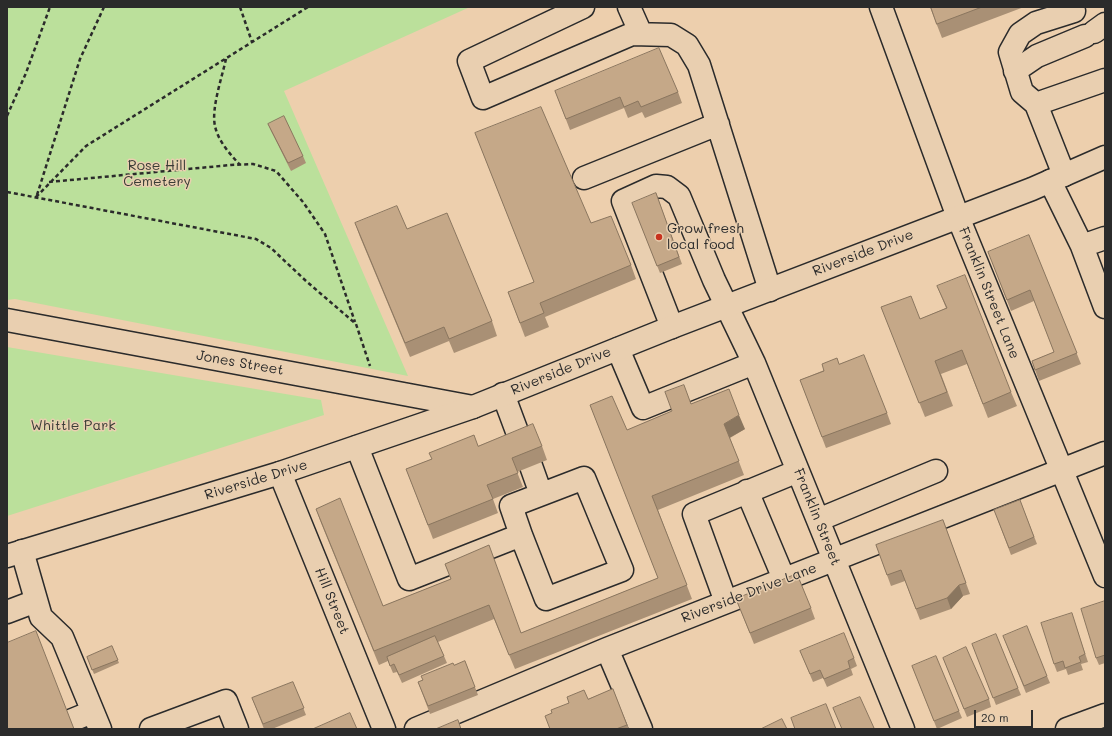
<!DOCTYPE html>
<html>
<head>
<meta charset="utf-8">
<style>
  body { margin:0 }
  #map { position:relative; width:1112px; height:736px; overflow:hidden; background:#edcfad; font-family:Mali,sans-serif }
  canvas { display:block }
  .frame { position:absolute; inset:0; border:8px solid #2b2b2b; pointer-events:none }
  .scale { position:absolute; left:974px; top:710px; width:59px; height:18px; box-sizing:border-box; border:2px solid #2b2b2b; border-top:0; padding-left:5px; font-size:12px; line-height:14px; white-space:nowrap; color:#2b2b2b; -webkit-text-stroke:3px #e9cfb0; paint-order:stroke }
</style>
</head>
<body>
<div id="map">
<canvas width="1112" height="736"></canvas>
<div class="frame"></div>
<div class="scale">20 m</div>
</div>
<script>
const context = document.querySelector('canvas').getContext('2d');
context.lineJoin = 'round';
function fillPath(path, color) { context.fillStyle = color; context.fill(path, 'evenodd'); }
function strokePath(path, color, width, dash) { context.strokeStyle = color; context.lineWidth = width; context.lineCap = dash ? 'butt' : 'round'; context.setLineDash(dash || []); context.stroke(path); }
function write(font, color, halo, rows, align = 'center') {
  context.font = font + ' Mali,sans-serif'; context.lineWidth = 3; context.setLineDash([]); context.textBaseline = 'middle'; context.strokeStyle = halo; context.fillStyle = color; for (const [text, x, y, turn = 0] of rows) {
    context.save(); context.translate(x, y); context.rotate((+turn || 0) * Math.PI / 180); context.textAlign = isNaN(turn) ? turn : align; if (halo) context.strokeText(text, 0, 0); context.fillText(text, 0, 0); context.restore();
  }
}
fillPath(new Path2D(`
  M7,7H470L284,91L408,376L15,299L7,300Z
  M7,347L321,400L324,415L7,516Z`), '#bbe09b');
const minor = new Path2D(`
  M583,7L469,61L483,98L632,34L671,35L687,45L699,65L770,290
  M629,7L641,34
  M881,7L958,217L1105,576
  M1094,32L1105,24
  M1015,71L1037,56L1085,36
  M1036,104L1022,92L1010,52L1020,34L1036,23L1074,11
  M1064,175L1036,104L1105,80
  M584,178L718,124
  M1050,181L1082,246
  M1105,238L1082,246L1105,307
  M7,320L473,407
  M672,327L623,201L656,186L667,187L679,196L714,280L754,363L903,729
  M618,349L643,408L754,363
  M503,394L522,445
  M357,447L409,579L521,535L546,599L622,570L584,478L511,506L521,535
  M531,466L541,494
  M280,473L384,729
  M747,491L784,579
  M818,520L936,471
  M22,551L41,617L62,637L100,729
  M726,602L694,514L798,471
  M7,612L36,601
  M607,649L641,729
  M70,721L92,712
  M151,729L226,701L237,729
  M416,729L607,649L1105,453
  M1067,729L1105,715`);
const major = new Path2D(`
  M7,556L280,473L473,407L672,327L1032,189L1105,157`);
strokePath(minor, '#2b2b2b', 25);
strokePath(major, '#2b2b2b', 25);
strokePath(new Path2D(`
  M240,7L252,42
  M226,59C222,77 211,109 215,126C218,141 230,154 240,165
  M7,116L26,73L50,7
  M49,182L231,165L253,164L276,171L303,202L325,234L355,322
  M7,192L256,239L271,248L306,281L356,324L370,366
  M37,195L80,59L104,7
  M36,197L86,146L308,7`), '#2b2b2b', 2.5, [4, 3]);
strokePath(minor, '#e9cfb0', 22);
strokePath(major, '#e9cfb0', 22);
fillPath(new Path2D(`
  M930,7H1024L942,38Z
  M555,91L678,92L682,103L645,118L642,112L628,118L624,108L570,130Z
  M268,124L303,156L306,163L291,171L271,131Z
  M475,133L591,223L631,265L636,279L545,317L549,327L525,337L508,292L534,282Z
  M656,193L682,264L660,273L635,210Z
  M355,223L407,229L492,321L497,336L454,353L449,341L410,357L360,237Z
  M1029,235L1081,364L1039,381L1032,361L1054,352L1034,301L1011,311L992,262Z
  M937,286L1011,392L1017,406L988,418L967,364L941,374L953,406L925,417L881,307L920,319L946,308Z
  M839,364L887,413L891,424L826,448L800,380Z
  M691,404L745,429L730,438L744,475L658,510L692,599L515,669L494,619L438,642L447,663L402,683L397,672L393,673L388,661L379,665L321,523L316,509L383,606L451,579L445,564L521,633L658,578L590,405L627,430Z
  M478,446H542L547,460L517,472L523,487L493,499L498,513L433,539L406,469L432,459Z
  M1020,500L1037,544L1011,555L994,510Z
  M943,520L970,594L963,596L951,609L920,620L905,581L891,586L876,545Z
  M736,599L811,608L815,619L754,644Z
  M1105,601V663L1099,665L1096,658Z
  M1074,620L1088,662L1081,664L1083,670L1068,675L1066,669L1057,672L1054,664Z
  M1003,636L1047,676L1050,683L1026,693Z
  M972,644L1018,688L1021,695L996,705Z
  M112,646L119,663L94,674L87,657Z
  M800,651L854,658L857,666L851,669L853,675L827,687L823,678L813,682Z
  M943,658L989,699L991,707L967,717Z
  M465,661L478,695L430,714L418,682Z
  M912,666L959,711L962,718L937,729Z
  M293,682L306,715L272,729H264L252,698Z
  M613,689L629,729H550L552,713L569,703L588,699Z`), '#a99075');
fillPath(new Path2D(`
  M739,415L745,429L729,438L724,424Z
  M959,585L963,596L951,609L947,598Z`), '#8a765f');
const building = new Path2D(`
  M931,7H982L937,24Z
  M659,48L678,92L641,107L638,101L624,107L620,97L566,119L555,91Z
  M541,107L591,223L611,216L631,265L540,303L544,313L520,323L508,292L534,282L475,133Z
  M284,116L303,156L288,163L268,124Z
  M656,193L679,257L657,266L632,203Z
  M397,206L407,229L447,213L492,321L449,339L444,327L405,343L355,223Z
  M1029,235L1077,353L1035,370L1032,361L1054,352L1030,290L1007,300L988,252Z
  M965,275L1011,392L983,404L962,350L935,361L947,392L919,403L881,307L911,296L920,319L947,308L937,286Z
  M864,355L887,413L822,437L800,380L824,371L822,364L837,358L839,364Z
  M684,385L691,404L729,389L739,415L724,424L739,461L652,496L687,585L509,655L489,605L374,651L316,509L340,498L383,606L451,579L445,564L489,545L521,633L658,578L590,405L612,396L627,430L672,411L665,392Z
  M533,424L542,446L512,458L518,473L487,485L493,499L428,525L406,469L432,459L429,453L474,435L478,446Z
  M1020,500L1034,537L1009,548L994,510Z
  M943,520L966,583L959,585L947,598L916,609L901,570L887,575L876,545Z
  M797,574L811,608L750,633L736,599Z
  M1105,601V655L1096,658L1081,609Z
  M1072,613L1085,654L1079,657L1081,662L1065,668L1063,661L1054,664L1041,623Z
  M1027,626L1047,676L1024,686L1003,636Z
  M36,631L74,729H7V643Z
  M844,633L854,658L848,661L850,668L824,679L820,670L810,674L800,651Z
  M996,634L1018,688L993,698L972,644Z
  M435,636L444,656L399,675L394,664L390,666L387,657Z
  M112,646L118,660L92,670L87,657Z
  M966,647L989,699L964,709L943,658Z
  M936,656L959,711L934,721L912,666Z
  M465,661L475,687L428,706L418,682L423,680L421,676L453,663L454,665Z
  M293,682L304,708L263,724L252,698Z
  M613,689L627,725L616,729H550L545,716L552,713L551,710L569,703L567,697L584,690L588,699Z
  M860,697L874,728L871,729H842L833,708Z
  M826,704L836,729H795L791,718Z
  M350,713L357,729H313Z
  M782,719L787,729H761Z
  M458,720L461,729H436Z`);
fillPath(building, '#c5a888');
strokePath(building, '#8a765f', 1);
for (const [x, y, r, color] of [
  [659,237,4,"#c8321e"]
]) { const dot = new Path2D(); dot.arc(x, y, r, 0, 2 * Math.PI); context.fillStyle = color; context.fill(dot); strokePath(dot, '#e9cfb0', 1.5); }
write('14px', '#393d36', '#e9cfb0', [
  ["Rose Hill",157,166],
  ["Cemetery",157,182],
  ["Whittle Park",73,426]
]);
write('14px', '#2b2b2b', '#e9cfb0', [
  ["Grow fresh",667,229],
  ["local food",667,245]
], 'left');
write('14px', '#2b2b2b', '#e9cfb0', [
  ["Riverside Drive",863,253,-21],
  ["Franklin Street Lane",989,293,68],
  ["Jones Street",240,363,10],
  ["Riverside Drive",561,371,-22],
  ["Riverside Drive",256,480,-17],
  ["Franklin Street",817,517,68],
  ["Riverside Drive Lane",749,593,-21],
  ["Hill Street",332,601,68]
]);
</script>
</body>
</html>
